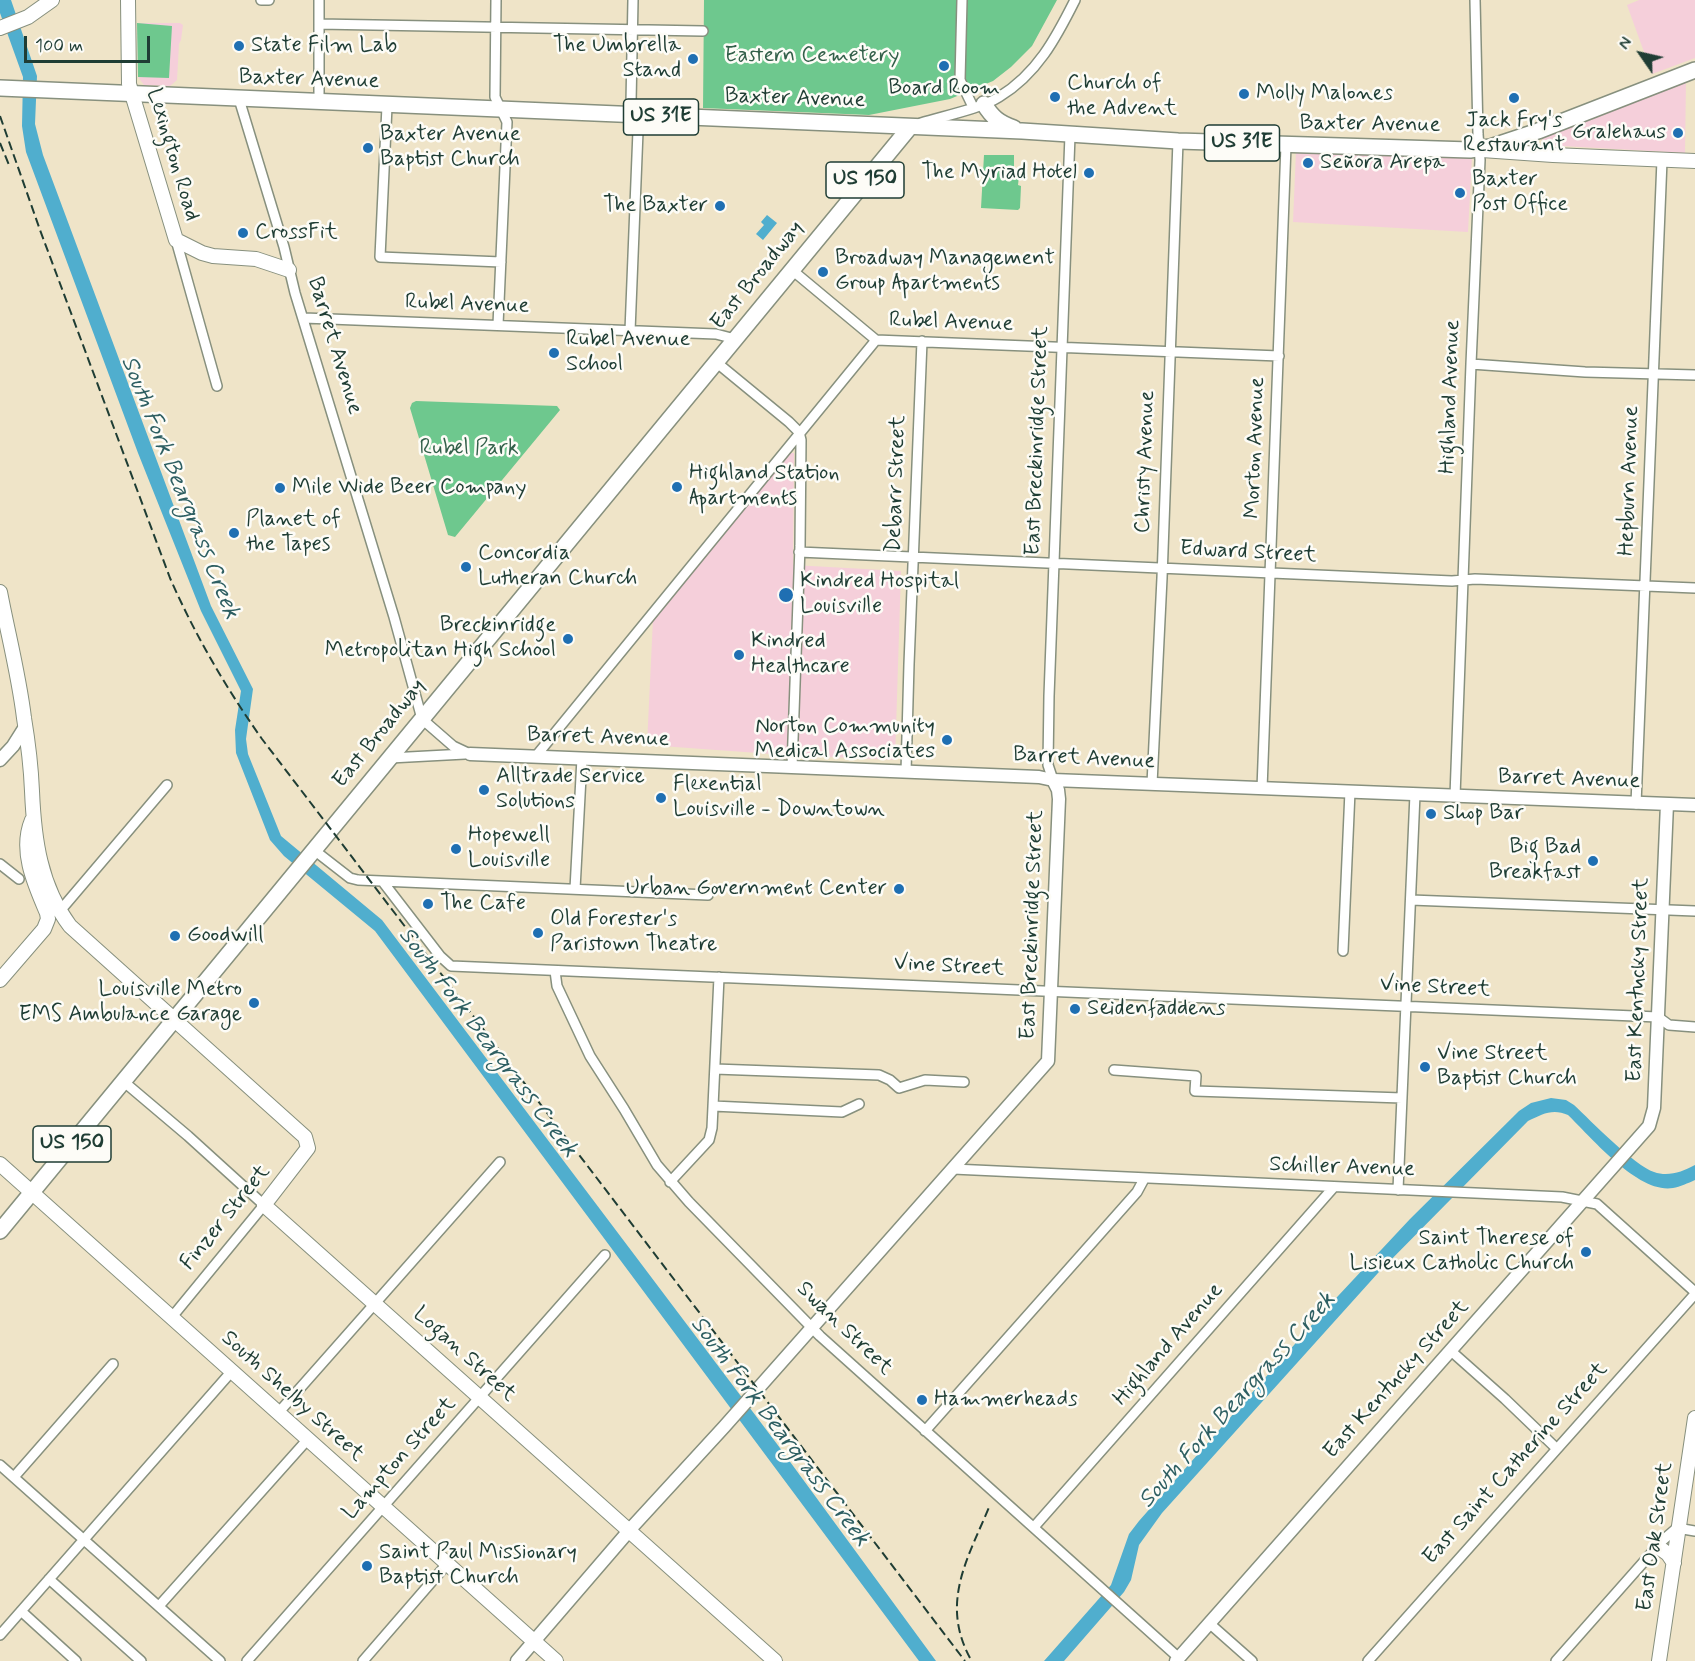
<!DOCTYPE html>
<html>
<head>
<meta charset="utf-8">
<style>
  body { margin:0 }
  #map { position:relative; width:1695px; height:1661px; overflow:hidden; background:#efe4c8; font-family:Mynerve,sans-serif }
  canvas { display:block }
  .north { position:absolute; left:1611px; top:24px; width:60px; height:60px; -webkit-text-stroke:4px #fdfcf7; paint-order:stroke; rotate:304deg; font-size:16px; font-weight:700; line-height:24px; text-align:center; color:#1f3d34 }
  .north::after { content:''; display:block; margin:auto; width:21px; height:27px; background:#1f3d34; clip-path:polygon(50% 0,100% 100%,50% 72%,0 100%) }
  .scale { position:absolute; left:24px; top:36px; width:126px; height:27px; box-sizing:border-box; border:3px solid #1f3d34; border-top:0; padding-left:8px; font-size:18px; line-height:21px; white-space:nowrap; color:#1f3d34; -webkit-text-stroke:4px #fdfcf7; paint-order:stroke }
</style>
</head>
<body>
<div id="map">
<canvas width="1695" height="1661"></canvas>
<div class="north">N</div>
<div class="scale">100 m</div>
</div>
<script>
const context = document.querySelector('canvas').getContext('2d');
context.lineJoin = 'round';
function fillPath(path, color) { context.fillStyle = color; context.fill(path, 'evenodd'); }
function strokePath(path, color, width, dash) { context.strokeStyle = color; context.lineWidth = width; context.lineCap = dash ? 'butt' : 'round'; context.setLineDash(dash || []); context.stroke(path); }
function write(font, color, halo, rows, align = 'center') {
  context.font = font + ' Mynerve,sans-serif'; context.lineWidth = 5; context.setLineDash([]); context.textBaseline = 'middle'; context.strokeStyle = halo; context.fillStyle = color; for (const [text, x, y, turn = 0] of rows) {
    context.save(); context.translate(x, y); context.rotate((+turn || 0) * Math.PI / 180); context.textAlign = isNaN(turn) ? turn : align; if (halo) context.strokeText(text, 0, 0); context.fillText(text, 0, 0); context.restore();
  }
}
fillPath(new Path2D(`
  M1639,0H1695V58L1652,74L1627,5Z
  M137,23H180L183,25L181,40L179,44L177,80L170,86L144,85L138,77Z
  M1686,80L1685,153L1545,145L1542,143L1543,136Z
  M1296,151L1472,157L1468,232L1293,222Z
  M787,453H794L793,565L901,571L895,760L786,755L647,745L653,619Z`), '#f5cfda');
fillPath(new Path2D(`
  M704,0H1057L1032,46L1011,67L993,81L950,99L869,115L703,108Z
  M137,23L172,26L169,78L138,77Z
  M984,155H1014V175L1019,176L1018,185L1021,186L1020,208L1018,210L981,208Z
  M416,401L557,406L560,410L455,537L448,535L410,408L412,403Z`), '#6ec88e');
fillPath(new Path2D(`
  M0,0H11L37,76L35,124L43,155L211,606L253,689L246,739L248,754L281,836L382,920L777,1444L936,1661H919L375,931L284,856L270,840L236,753L235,730L241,691L201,611L138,453L26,152L22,126L23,77L0,13Z
  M767,215L777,223L763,240L756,234L764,225L761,222Z
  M1551,1098L1566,1100L1574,1105C1591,1121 1635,1166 1654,1172C1668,1177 1682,1172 1695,1165V1180C1688,1183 1680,1187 1673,1188C1638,1194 1591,1137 1568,1115C1553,1108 1542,1114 1528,1121L1378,1273L1162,1513L1139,1545L1131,1580L1124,1592L1064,1661H1044L1111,1585L1129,1534L1139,1521L1324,1311L1410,1219L1519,1111L1531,1103Z`), '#50aece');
const minor = new Path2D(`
  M261,0H269
  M496,0L495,97L507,122L498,325
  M962,0L960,80L973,107
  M319,24L703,31
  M239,99L284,247L295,293L394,617L422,719L453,746L470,754
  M319,103V0
  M387,106L380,257L501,262
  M921,123C943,116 980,109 999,97C1037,74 1056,38 1075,0
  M176,240L217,386
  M792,270L876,340L1279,356
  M304,318L716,334L735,339
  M630,331L638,131L631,103L633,0
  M716,362L789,422L799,432L801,440L800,546L792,767
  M1471,364L1585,372L1695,375
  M799,552L1452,581L1475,579L1695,588
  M536,756L876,340
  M390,758L465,754
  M906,772L909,664L922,341
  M1053,780L1048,765L1049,696L1070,135
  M1152,784L1162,578L1178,141
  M1262,789L1286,145
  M1455,796L1471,364L1480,160L1478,134L1475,0
  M1636,804L1662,160
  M314,850L350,878L358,880L708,895
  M0,864L19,879
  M383,882L440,956L451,966L1658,1017L1669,1025L1695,1027
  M575,889L582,758
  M1411,900L1695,911
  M59,912L167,785
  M1343,951L1350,791
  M555,971L557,986L590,1056L624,1109L657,1165L689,1202L820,1336L1179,1658
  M715,1069L879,1075L890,1080L899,1088L925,1080L964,1082
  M1114,1070L1196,1076L1195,1091L1402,1098
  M123,1081L188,1136L264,1205L172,1317
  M713,1106L842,1112L859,1104
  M953,1169L1562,1197L1597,1204L1695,1292
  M670,1182L709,1140L712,1128L719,977
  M1398,1190L1415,794
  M1451,1351L1505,1399L1556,1448
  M279,1412L500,1162
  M925,1431L1137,1192L1144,1179
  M0,1465L220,1661
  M14,1477L113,1364
  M1034,1527L1333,1188
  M49,1579L141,1661
  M159,1606L308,1439
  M21,1611L76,1661
  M1209,1623L1252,1661
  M0,1635L232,1371
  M247,1661L605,1255
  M363,1661L447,1564
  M1368,1661L1695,1294
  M1556,1661L1663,1540L1677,1528L1695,1531`);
const tertiary = new Path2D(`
  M470,754L1039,777L1053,780L1695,805
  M0,760L13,746L25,727
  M517,1661L634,1525L724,1427L1048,1061L1059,799L1058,790L1053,780
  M1176,1661L1649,1126L1654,1108L1667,804`);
const secondary = new Path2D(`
  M128,0L129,84L176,240L202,253L213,256L256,259L289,270
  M0,28L28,17L52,0
  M1482,150L1553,155L1695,161
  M0,592C8,634 19,676 24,718C28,742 31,767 32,791C34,839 40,886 70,926L305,1137L308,1148L264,1205L775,1661
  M0,980L44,929L48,919L47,913C35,885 19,851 32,820
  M0,1164L556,1661
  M1657,1546L1668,1554L1674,1563
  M1659,1661L1695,1418`);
const primary = new Path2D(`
  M0,88L1022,131L1178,141L1470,150L1490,147L1538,131L1695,70
  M984,104C992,117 999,123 1014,128
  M0,1231L910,127`);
strokePath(minor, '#87907e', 12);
strokePath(tertiary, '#87907e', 15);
strokePath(secondary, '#87907e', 16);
strokePath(primary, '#87907e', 18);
strokePath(minor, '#fff', 9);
strokePath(tertiary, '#fff', 12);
strokePath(secondary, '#fff', 14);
strokePath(primary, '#fff', 15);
strokePath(new Path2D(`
  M0,116L40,230L170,578C195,635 226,688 262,739L965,1661
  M0,143L9,165
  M970,1658C940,1602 968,1558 990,1505`), '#1f3d34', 2, [9, 4.5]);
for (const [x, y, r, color] of [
  [239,46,6,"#1f6fb2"],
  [693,59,6,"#1f6fb2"],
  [944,66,6,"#1f6fb2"],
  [1244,94,6,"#1f6fb2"],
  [1055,97,6,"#1f6fb2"],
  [1514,98,6,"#1f6fb2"],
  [1678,133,6,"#1f6fb2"],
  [368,148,6,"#1f6fb2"],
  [1308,163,6,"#1f6fb2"],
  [1089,173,6,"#1f6fb2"],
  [1460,193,6,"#1f6fb2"],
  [720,206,6,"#1f6fb2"],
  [243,233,6,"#1f6fb2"],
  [823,272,6,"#1f6fb2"],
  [554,353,6,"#1f6fb2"],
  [677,487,6,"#1f6fb2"],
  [280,488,6,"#1f6fb2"],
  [234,533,6,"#1f6fb2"],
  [466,567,6,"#1f6fb2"],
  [786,595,8,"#1f6fb2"],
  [568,639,6,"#1f6fb2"],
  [739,655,6,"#1f6fb2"],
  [947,740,6,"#1f6fb2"],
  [484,790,6,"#1f6fb2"],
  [661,798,6,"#1f6fb2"],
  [1431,814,6,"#1f6fb2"],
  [456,849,6,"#1f6fb2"],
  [1593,861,6,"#1f6fb2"],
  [899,889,6,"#1f6fb2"],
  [428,904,6,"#1f6fb2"],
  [538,933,6,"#1f6fb2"],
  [175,936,6,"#1f6fb2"],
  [254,1003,6,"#1f6fb2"],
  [1075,1009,6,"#1f6fb2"],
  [1425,1067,6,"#1f6fb2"],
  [1586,1252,6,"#1f6fb2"],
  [922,1400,6,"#1f6fb2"],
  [367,1566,6,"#1f6fb2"]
]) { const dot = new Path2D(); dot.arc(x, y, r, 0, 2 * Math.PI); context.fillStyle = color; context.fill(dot); strokePath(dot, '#fdfcf7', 2); }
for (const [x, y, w] of [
  [661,117,75],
  [1242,143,75],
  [865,180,78],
  [72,1144,78]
]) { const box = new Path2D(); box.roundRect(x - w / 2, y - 18, w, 36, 4.5); context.fillStyle = '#fdfcf7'; context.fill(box); strokePath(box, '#1f3d34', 1.5); }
write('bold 21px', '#1f3d34', null, [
  ["US 31E",661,117],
  ["US 31E",1242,143],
  ["US 150",865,180],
  ["US 150",72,1144]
]);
write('22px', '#1f3d34', '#fdfcf7', [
  ["State Film Lab",251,46],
  ["The Umbrella",681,46,"right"],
  ["Stand",681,71,"right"],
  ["Church of",1067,84],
  ["the Advent",1067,109],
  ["Board Room",944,89,"center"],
  ["Molly Malones",1256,94],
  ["Jack Fry's",1514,121,"center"],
  ["Restaurant",1514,146,"center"],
  ["Gralehaus",1666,133,"right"],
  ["Baxter Avenue",380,135],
  ["Baptist Church",380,160],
  ["Señora Arepa",1320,163],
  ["The Myriad Hotel",1077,173,"right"],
  ["Baxter",1472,180],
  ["Post Office",1472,205],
  ["The Baxter",708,206,"right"],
  ["CrossFit",255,233],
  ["Broadway Management",835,259],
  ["Group Apartments",835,284],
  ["Rubel Avenue",566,340],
  ["School",566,365],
  ["Highland Station",689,474],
  ["Apartments",689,499],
  ["Mile Wide Beer Company",292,488],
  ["Planet of",246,520],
  ["the Tapes",246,545],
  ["Concordia",478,554],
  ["Lutheran Church",478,579],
  ["Kindred Hospital",800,582],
  ["Louisville",800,607],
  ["Breckinridge",556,626,"right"],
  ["Metropolitan High School",556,651,"right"],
  ["Kindred",751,642],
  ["Healthcare",751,667],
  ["Norton Community",935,727,"right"],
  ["Medical Associates",935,752,"right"],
  ["Alltrade Service",496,777],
  ["Solutions",496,802],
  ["Flexential",673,785],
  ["Louisville - Downtown",673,810],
  ["Shop Bar",1443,814],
  ["Hopewell",468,836],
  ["Louisville",468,861],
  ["Big Bad",1581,848,"right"],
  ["Breakfast",1581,873,"right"],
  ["Urban Government Center",887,889,"right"],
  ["The Cafe",440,904],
  ["Old Forester's",550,920],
  ["Paristown Theatre",550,945],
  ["Goodwill",187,936],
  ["Louisville Metro",242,990,"right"],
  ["EMS Ambulance Garage",242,1015,"right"],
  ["Seidenfaddens",1087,1009],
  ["Vine Street",1437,1054],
  ["Baptist Church",1437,1079],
  ["Saint Therese of",1574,1239,"right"],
  ["Lisieux Catholic Church",1574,1264,"right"],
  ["Hammerheads",934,1400],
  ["Saint Paul Missionary",379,1553],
  ["Baptist Church",379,1578]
], 'left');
write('22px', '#33604a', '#fdfcf7', [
  ["Eastern Cemetery",812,56],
  ["Rubel Park",469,449]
]);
write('22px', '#1f3d34', '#fdfcf7', [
  ["Baxter Avenue",309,80,2],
  ["Baxter Avenue",795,99,2],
  ["Baxter Avenue",1370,125,1],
  ["Lexington Road",172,155,73],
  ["East Broadway",758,276,-51],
  ["Rubel Avenue",467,305,2],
  ["Rubel Avenue",951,323,2],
  ["Barret Avenue",334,346,73],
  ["Highland Avenue",1451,397,-88],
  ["East Breckinridge Street",1038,441,-88],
  ["Morton Avenue",1256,448,-88],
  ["Christy Avenue",1146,462,-88],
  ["Hepburn Avenue",1630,481,-88],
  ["Debarr Street",897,484,-88],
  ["Edward Street",1248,553,3],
  ["East Broadway",380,734,-51],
  ["Barret Avenue",598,738,2],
  ["Barret Avenue",1084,759,3],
  ["Barret Avenue",1569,780,2],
  ["East Breckinridge Street",1033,925,-88],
  ["Vine Street",949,967,3],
  ["East Kentucky Street",1639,980,-88],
  ["Vine Street",1435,988,3],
  ["Schiller Avenue",1342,1168,2],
  ["Finzer Street",226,1218,-51],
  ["Swan Street",844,1329,44],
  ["Highland Avenue",1169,1345,-49],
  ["Logan Street",464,1355,42],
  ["East Kentucky Street",1397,1380,-48],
  ["South Shelby Street",292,1397,42],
  ["Lampton Street",400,1459,-48],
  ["East Saint Catherine Street",1516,1464,-48],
  ["East Oak Street",1656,1537,-82]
]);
write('italic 24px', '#2e5f62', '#fdfcf7', [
  ["South Fork Beargrass Creek",179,488,68],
  ["South Fork Beargrass Creek",487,1043,53],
  ["South Fork Beargrass Creek",1238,1401,-48],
  ["South Fork Beargrass Creek",779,1432,53]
]);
</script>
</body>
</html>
